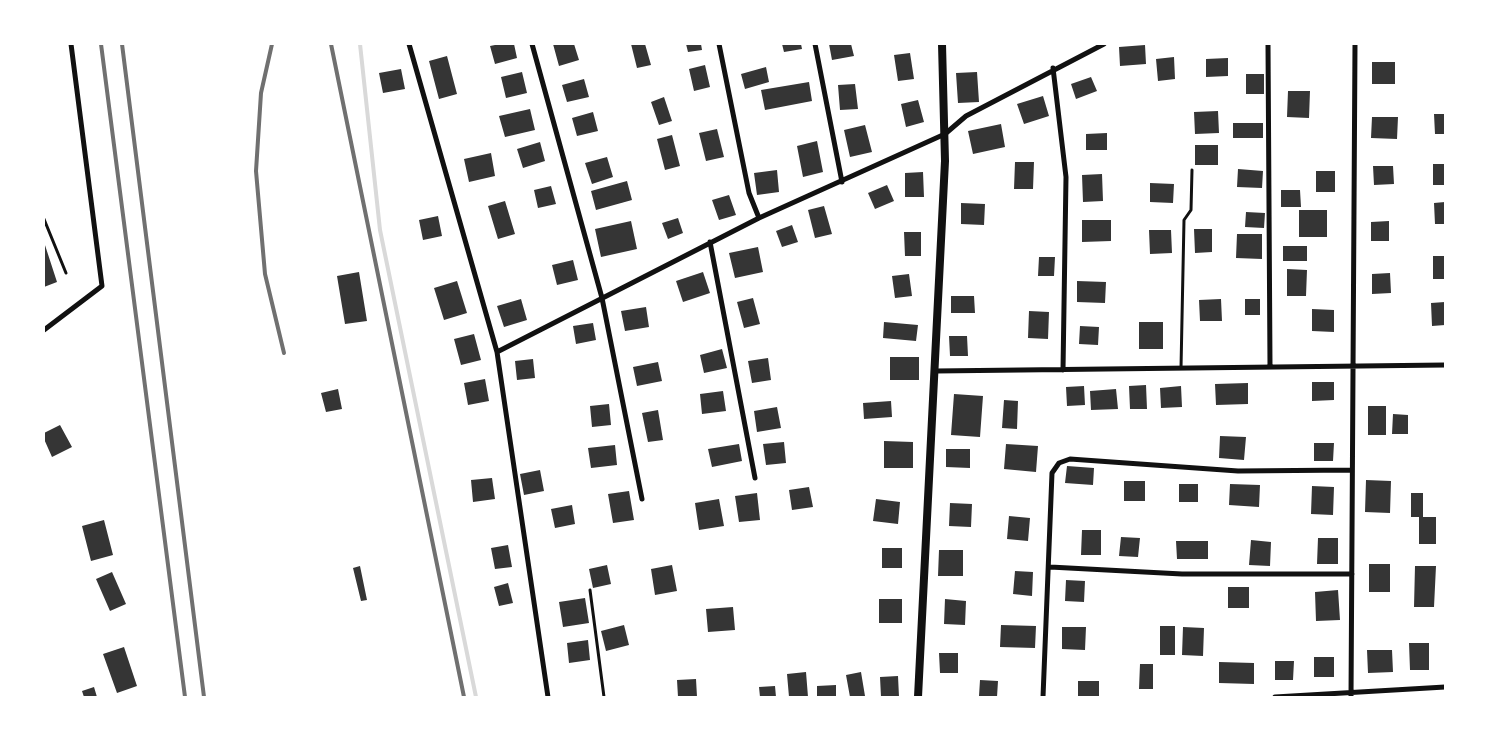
<!DOCTYPE html>
<html>
<head>
<meta charset="utf-8">
<style>
  body { margin:0 }
  #map { position:relative; width:1489px; height:741px; overflow:hidden; background:#fff; font-family:Ubuntu,sans-serif }
  canvas { display:block }
  .frame { position:absolute; inset:0; border:45px solid #fff; pointer-events:none }
</style>
</head>
<body>
<div id="map">
<canvas width="1489" height="741"></canvas>
<div class="frame"></div>
</div>
<script>
const context = document.querySelector('canvas').getContext('2d');
context.lineJoin = 'round';
function strokePath(path, color, width, dash) { context.strokeStyle = color; context.lineWidth = width; context.lineCap = dash ? 'butt' : 'round'; context.setLineDash(dash || []); context.stroke(path); }
function fillPath(path, color) { context.fillStyle = color; context.fill(path, 'evenodd'); }
strokePath(new Path2D(`
  M360,44L380,230L476,697`), '#d9d9d9', 4);
fillPath(new Path2D(`
  M500,44H514L517,58L495,64L490,46Z
  M553,44H574L579,60L559,66Z
  M631,44H645L651,65L637,68Z
  M686,44H701L702,50L688,52Z
  M782,44H801L802,49L784,52Z
  M829,44H851L854,56L832,60Z
  M1145,45L1146,64L1120,66L1119,47Z
  M910,53L914,79L898,81L894,55Z
  M447,56L457,94L439,99L429,61Z
  M1174,57L1175,79L1158,81L1156,59Z
  M1228,58V76L1206,77V59Z
  M1372,62H1395V84H1372Z
  M705,65L710,87L694,91L689,69Z
  M766,67L769,82L745,89L741,74Z
  M401,69L405,89L383,93L379,73Z
  M522,72L527,93L506,98L501,77Z
  M977,72L979,102L958,103L956,73Z
  M1246,74H1264V94H1246Z
  M1091,77L1097,91L1076,99L1071,84Z
  M584,79L589,97L567,102L562,85Z
  M809,82L812,101L765,110L761,90Z
  M855,84L858,109L840,110L838,85Z
  M1288,91H1310L1309,118L1287,117Z
  M1043,96L1049,116L1024,124L1017,104Z
  M664,97L672,121L659,125L651,102Z
  M918,100L924,122L906,127L901,104Z
  M530,109L535,130L505,137L499,116Z
  M1218,111L1219,133L1195,134L1194,112Z
  M593,112L598,131L577,136L572,118Z
  M1434,114H1445V134H1435Z
  M1372,117H1398L1397,139L1371,138Z
  M1233,123H1263V138H1233Z
  M1001,124L1005,147L973,154L968,131Z
  M865,125L872,152L850,157L844,130Z
  M717,129L724,157L706,161L699,133Z
  M1107,133V150H1086V134Z
  M672,135L680,166L665,170L657,139Z
  M817,141L823,172L803,177L797,146Z
  M540,142L545,161L523,168L517,149Z
  M1195,145H1218V165H1195Z
  M491,153L495,176L469,182L464,159Z
  M607,157L613,177L592,184L585,163Z
  M1015,162H1034L1033,189H1014Z
  M1433,164H1445V185H1433Z
  M1373,166H1393L1394,184L1374,185Z
  M1238,169L1263,171L1262,188L1237,187Z
  M777,170L779,192L757,195L754,173Z
  M1316,171H1335V192H1316Z
  M923,172L924,197H905V173Z
  M1102,174L1103,201L1083,202L1082,175Z
  M627,181L632,200L596,210L591,191Z
  M1150,183L1174,184L1173,203L1150,202Z
  M887,185L894,201L875,209L868,193Z
  M551,186L556,204L538,208L534,190Z
  M1281,190H1300L1301,207H1281Z
  M729,195L736,215L719,220L712,200Z
  M505,201L515,234L498,239L488,206Z
  M1445,202V224H1435L1434,203Z
  M961,203L985,204L984,225L961,224Z
  M824,206L832,234L815,238L808,210Z
  M1299,210H1327V237H1299Z
  M1246,212L1265,213L1264,228L1245,227Z
  M438,216L442,236L423,240L419,220Z
  M678,218L683,233L668,239L662,223Z
  M1082,220H1111V241L1082,242Z
  M631,221L637,249L601,257L595,229Z
  M1389,221V241H1371V222Z
  M792,225L798,242L782,247L776,231Z
  M1194,229H1212V252L1195,253Z
  M1149,230H1171L1172,253L1150,254Z
  M904,232H921V256H905Z
  M1237,234H1262V259L1236,258Z
  M44,242L57,282L44,287Z
  M1283,246H1307V261H1283Z
  M758,247L763,272L735,278L729,253Z
  M1433,256H1445V279H1433Z
  M1039,257H1055L1054,276H1038Z
  M573,260L578,280L557,285L552,265Z
  M1287,269L1307,270L1306,296H1287Z
  M359,272L367,321L345,324L337,276Z
  M703,272L710,293L683,302L676,281Z
  M1390,273L1391,293L1372,294V274Z
  M909,274L912,296L895,298L892,276Z
  M457,281L467,313L444,320L434,288Z
  M1077,281L1106,282L1105,303L1077,302Z
  M951,296H974L975,313H951Z
  M753,298L760,324L744,328L737,302Z
  M521,299L527,320L504,327L497,306Z
  M1221,299L1222,321H1200L1199,300Z
  M1245,299H1260V315H1245Z
  M1445,302V325L1432,326L1431,303Z
  M646,307L649,327L625,331L621,311Z
  M1312,309L1334,310V332L1312,331Z
  M1029,311L1049,312L1048,339L1028,338Z
  M884,322L918,325L916,341L883,338Z
  M1139,322H1163V349H1139Z
  M593,323L596,340L576,344L573,326Z
  M1080,326L1099,327L1098,345L1079,344Z
  M474,334L481,360L461,365L454,339Z
  M949,336H967L968,356H950Z
  M722,349L727,368L704,373L700,355Z
  M890,357H919V380H890Z
  M768,358L771,380L752,383L748,361Z
  M533,359L535,378L517,380L515,361Z
  M658,362L662,381L637,386L633,367Z
  M485,379L489,401L468,405L464,383Z
  M1312,382H1334V400L1312,401Z
  M1248,383V404L1216,405L1215,384Z
  M1146,385L1147,409H1130L1129,386Z
  M1084,386L1085,405L1067,406L1066,387Z
  M1181,386L1182,407L1161,408L1160,388Z
  M338,389L342,409L326,412L321,393Z
  M1116,389L1118,409L1091,410L1090,391Z
  M723,391L726,411L702,414L700,394Z
  M954,394L983,396L980,437L951,435Z
  M1004,400L1018,401L1017,429L1002,428Z
  M891,401L892,417L864,419L863,403Z
  M609,404L611,425L592,427L590,406Z
  M1368,406H1386V435H1368Z
  M777,407L781,428L757,432L754,411Z
  M658,410L663,440L648,442L642,413Z
  M1393,414L1408,415V434H1392Z
  M60,425L72,447L52,457L44,439V433Z
  M1220,436L1246,437L1244,460L1219,458Z
  M884,441L913,442V468H884Z
  M784,442L786,463L766,465L763,444Z
  M1314,443H1334L1333,461H1314Z
  M739,444L742,461L712,467L708,449Z
  M1006,444L1038,446L1036,472L1004,469Z
  M615,445L617,465L591,468L588,448Z
  M946,449H970V468L946,467Z
  M1067,466L1094,468L1093,485L1065,483Z
  M540,470L544,491L524,495L520,474Z
  M492,478L495,499L473,502L471,480Z
  M1366,480L1391,481L1390,513L1365,512Z
  M1124,481H1145V501H1124Z
  M1179,484H1198V502H1179Z
  M1230,484L1260,485L1259,507L1229,505Z
  M1312,486L1334,487L1333,515L1311,514Z
  M809,487L813,507L792,510L789,490Z
  M629,491L634,520L613,523L608,494Z
  M757,493L760,520L739,522L735,496Z
  M1411,493H1423V517H1436V544H1419V517H1411Z
  M719,499L724,526L699,530L695,503Z
  M876,499L900,502L898,524L873,521Z
  M950,503L972,504L971,527L949,526Z
  M572,505L575,524L555,528L551,509Z
  M1009,516L1030,518L1028,541L1007,539Z
  M104,520L113,555L91,561L82,526Z
  M1082,530H1101V555H1081Z
  M1121,537L1140,538L1138,557L1119,556Z
  M1318,538H1338V564H1317Z
  M1251,540L1271,542L1270,566L1249,565Z
  M1176,541H1208V559H1177Z
  M508,545L512,567L495,569L491,548Z
  M882,548H902V568H882Z
  M939,550H963V576H938Z
  M1369,564H1390V592H1369Z
  M607,565L611,584L593,588L589,569Z
  M672,565L677,591L655,595L651,569Z
  M360,566L367,600L361,601L353,568Z
  M1415,566H1436L1434,607H1414Z
  M1015,571L1033,572L1032,596L1013,594Z
  M112,572L126,604L110,611L96,579Z
  M1066,580L1085,581L1084,602L1065,601Z
  M508,583L513,603L499,606L494,587Z
  M1228,587H1249V608H1228Z
  M1338,590L1340,620L1316,621L1315,592Z
  M585,598L589,623L563,627L559,602Z
  M879,599H902V623H879Z
  M945,599L966,601L965,625L944,624Z
  M733,607L735,630L708,632L706,609Z
  M624,625L629,645L606,651L601,631Z
  M1001,625L1036,626L1035,648L1000,647Z
  M1160,626H1175V655H1160Z
  M1062,627H1086L1085,650L1062,649Z
  M1183,627L1204,628L1203,656L1182,655Z
  M588,640L590,660L569,663L567,643Z
  M1409,643H1429V670H1410Z
  M124,647L137,686L117,693L103,654Z
  M1367,650H1392L1393,672L1368,673Z
  M939,653H958V673H940Z
  M1314,657H1334V677H1314Z
  M1275,661H1294L1293,680H1275Z
  M1219,662L1254,663V684L1219,683Z
  M1140,664H1153V689H1139Z
  M806,672L808,697H789L787,674Z
  M861,672L865,696L850,697L846,675Z
  M898,676L899,697H881L880,677Z
  M696,679L697,697H678L677,680Z
  M980,680L998,681L997,697L979,696Z
  M1078,681H1099V697H1078Z
  M836,685V697H817V686Z
  M775,686L776,697H760L759,687Z
  M94,687L97,697H84L82,691Z`), '#353535');
strokePath(new Path2D(`
  M44,219L46,224L44,225
  M46,224L66,273
  M1181,368L1184,220L1191,210L1192,170
  M590,590L604,697`), '#111', 3);
strokePath(new Path2D(`
  M409,44L497,352L548,697
  M532,44L602,298L642,499
  M719,44L749,193L759,218
  M815,44L842,182
  M1268,44L1270,366
  M1053,68L1066,177L1063,370
  M710,242L755,478
  M44,330L102,286L71,44
  M497,352L759,218L945,134L966,116L1104,44
  M936,371L1445,365
  M1050,567L1182,574H1352
  M1043,697L1052,473L1059,463L1070,459L1238,471L1352,470
  M1275,697L1445,687
  M1351,697L1355,44`), '#111', 5);
strokePath(new Path2D(`
  M918,697L945,161L942,44`), '#111', 8);
strokePath(new Path2D(`
  M101,44L185,697
  M122,44L204,697
  M272,44L261,93L256,171L265,274L284,353
  M331,44L464,697`), '#707070', 4);
</script>
</body>
</html>
